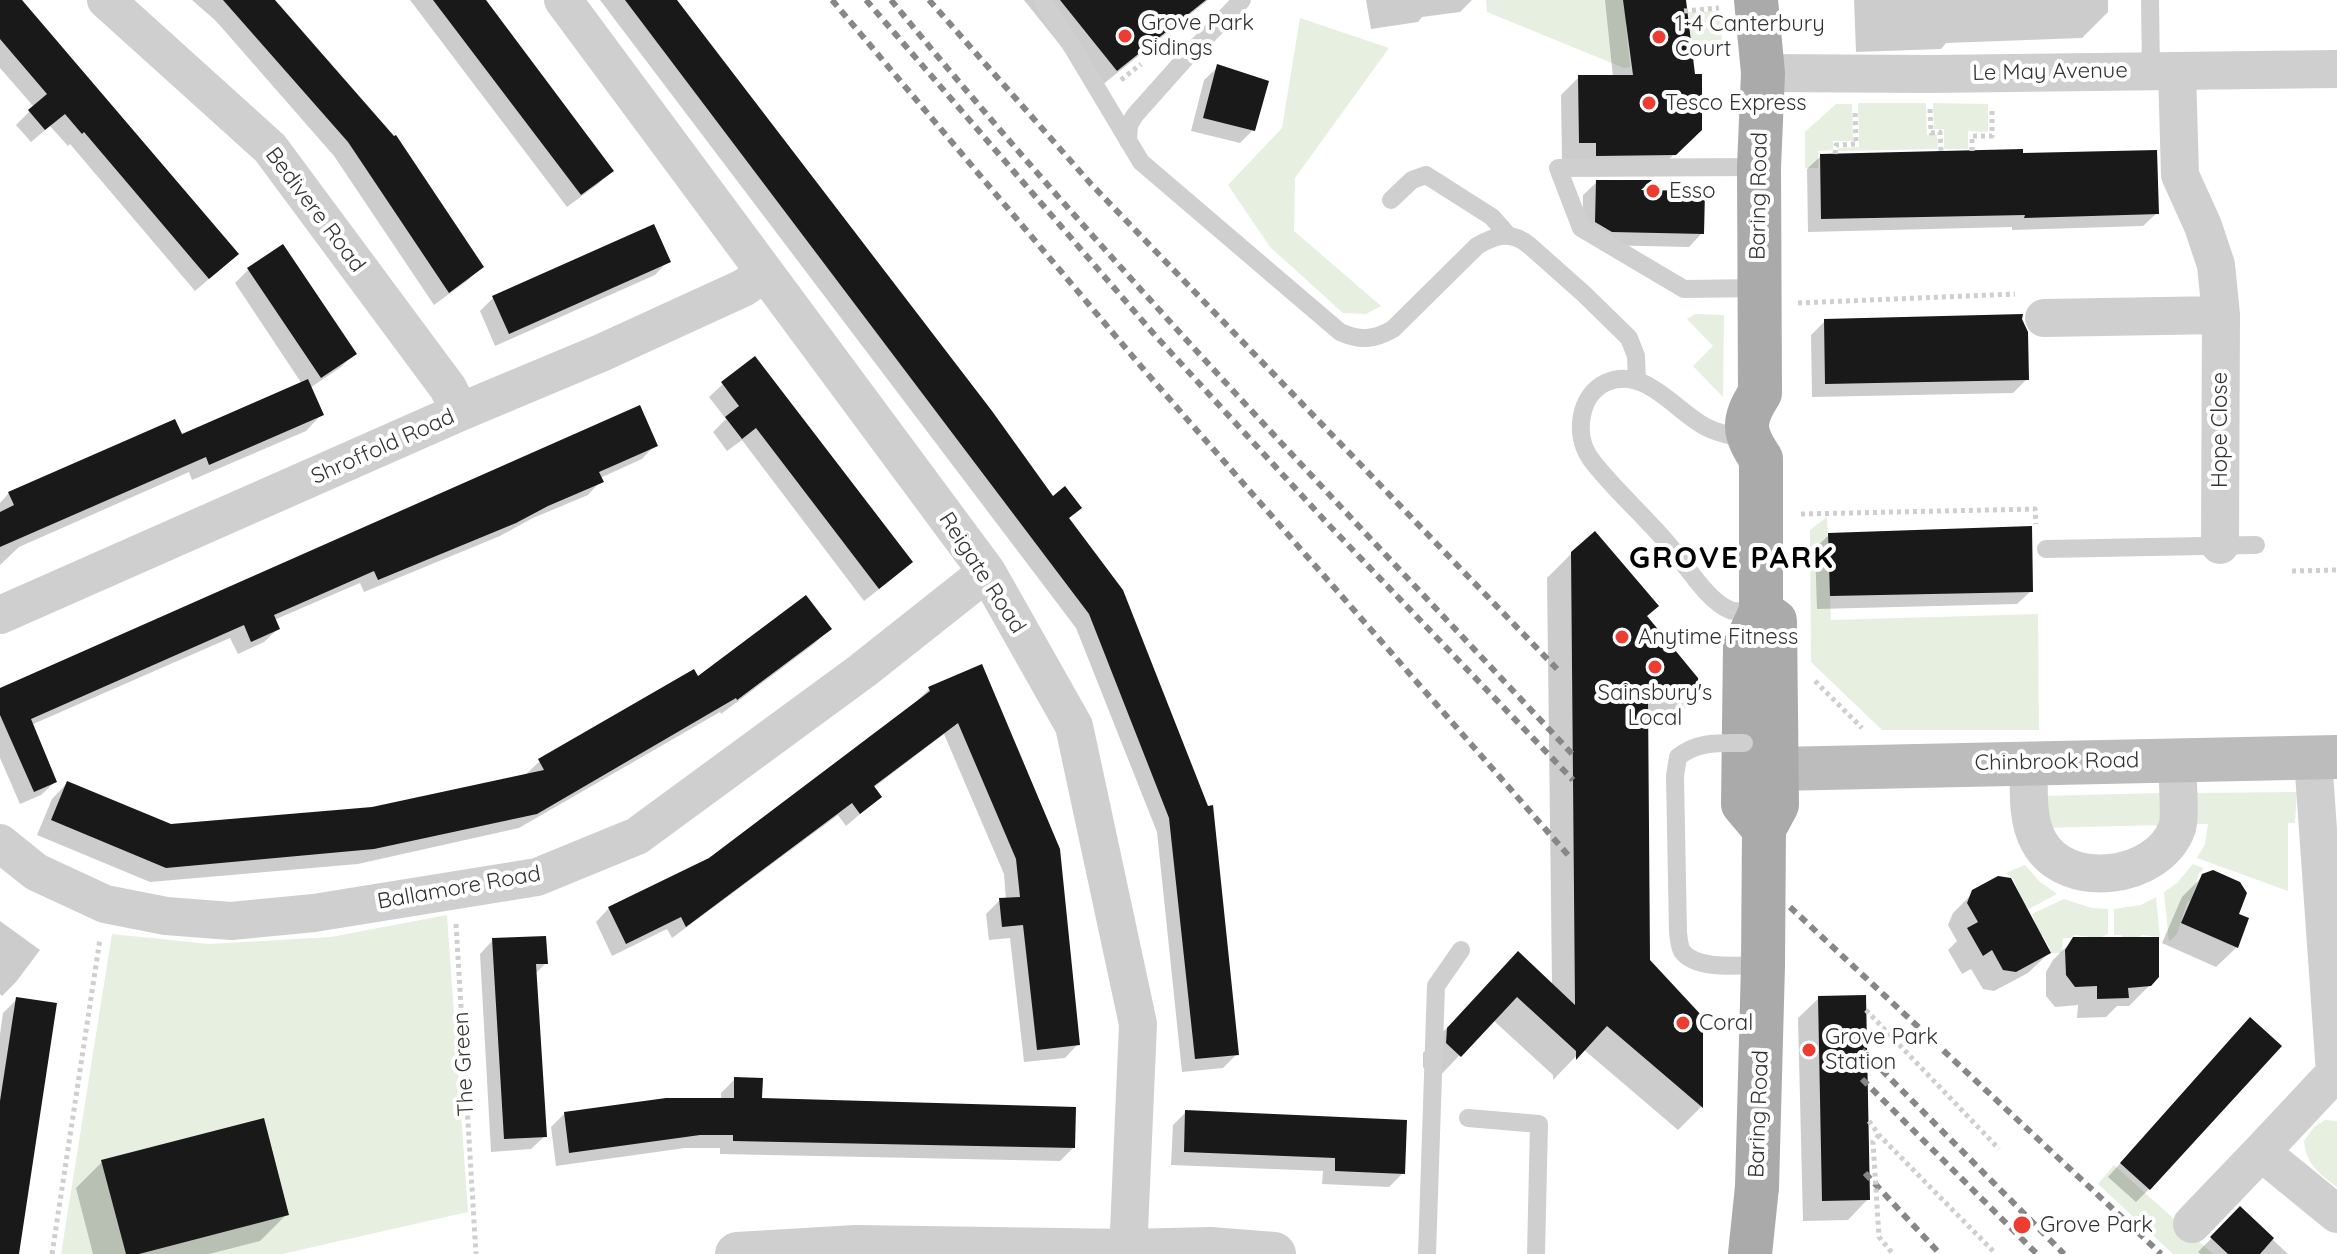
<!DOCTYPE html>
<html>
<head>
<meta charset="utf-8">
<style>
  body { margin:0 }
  canvas { display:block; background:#fff }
</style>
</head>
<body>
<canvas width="2337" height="1254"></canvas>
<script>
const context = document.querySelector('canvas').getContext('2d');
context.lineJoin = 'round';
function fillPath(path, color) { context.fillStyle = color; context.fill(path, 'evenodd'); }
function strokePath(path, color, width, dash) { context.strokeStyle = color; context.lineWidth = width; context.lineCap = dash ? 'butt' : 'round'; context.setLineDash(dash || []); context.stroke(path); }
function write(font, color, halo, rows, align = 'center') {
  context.font = font + ' Quicksand,sans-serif'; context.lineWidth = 8; context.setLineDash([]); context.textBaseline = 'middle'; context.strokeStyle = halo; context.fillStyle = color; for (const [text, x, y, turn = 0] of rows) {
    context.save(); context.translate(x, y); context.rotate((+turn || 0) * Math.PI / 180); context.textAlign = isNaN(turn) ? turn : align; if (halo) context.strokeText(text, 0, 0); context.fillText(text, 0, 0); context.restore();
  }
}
fillPath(new Path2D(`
  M1486,0H1623L1624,9L1629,8L1626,27L1630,67L1624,68L1487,12Z
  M1720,11L1723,53L1683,59L1692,48L1688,12Z
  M1300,18L1389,48L1295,178L1294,231L1381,306L1366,314L1343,313L1270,247L1228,185L1282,128Z
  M1858,103H1926L1927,135H1937L1938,149L1838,151V148L1859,147Z
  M1933,103L1988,104V132L1968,131V149H1944V129H1934Z
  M1836,104H1852L1853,141H1833V150L1818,151V168H1805V132Z
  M1695,314L1724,315L1723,397L1693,366L1713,346L1687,319Z
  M1827,517L1831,620L2038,614L2039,730H1882L1811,662L1810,530Z
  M2297,792L2295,823H2288V891L2197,858L2205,844L2208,824H2185L2184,793Z
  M2163,793L2164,825L2040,828V796Z
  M2193,864L2203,868L2202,871L2199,873L2191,900L2187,902L2177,934L2169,942L2164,892L2177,883Z
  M2025,865L2039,881L2057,894L2029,909L2023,903L2013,878L2006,873Z
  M2156,897L2160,937L2142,935L2138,938H2123L2121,935H2114V909L2141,905Z
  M2064,899L2092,908L2108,909V934L2100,938L2074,935L2071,938H2063L2062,953H2048L2049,947L2043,936H2040L2032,914Z
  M447,915L468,1212L282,1254H139L263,1118L102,1160L126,1254H61L112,934L209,944L331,937Z
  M2325,1120L2337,1121V1187C2319,1174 2306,1164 2304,1141L2314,1127Z
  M2114,1165L2213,1254H2173L2098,1184Z`), '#e6efe0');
fillPath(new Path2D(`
  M0,0H19L223,267L195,291L70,144L68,146L50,126L31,142L16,125L34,107L0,68Z
  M192,0H273L482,266L468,280L434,305L334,156L216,21Z
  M410,0H484L612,170L598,184L567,207Z
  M600,0H675L1052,498L1080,508L1068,519L1121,591L1237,1054L1223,1068L1182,1072L1157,832L1076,628Z
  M1024,0H1208L1096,90Z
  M1366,0H1472L1460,12L1422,17L1418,22L1371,29Z
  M1605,0H1684L1700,129L1656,172L1562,160L1561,95L1579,77H1613Z
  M1854,0H2108V12L2082,38L1946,43L1941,49L1856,52Z
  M1218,67L1253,130L1240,143L1191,131L1204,80Z
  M2021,155L2157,213L2143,226L2012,230V227L1808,232L1807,169L1821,156Z
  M1597,182L1637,192L1702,233L1689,247L1597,245L1582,236L1583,195Z
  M276,251L354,354L341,367L310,388L322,414L306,431L192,480L189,472L19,547L0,565V503L9,493L181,436L302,384L235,283L248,270Z
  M668,261L655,275L495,346L480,311L493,298Z
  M1825,321L2027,379L2013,393L1812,397L1811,335Z
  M723,384L910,562L897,575L864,601L742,440L727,451L713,432L726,419L709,397Z
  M655,445L642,459L600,478L601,481L588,495L533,518L500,536L364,592L360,583L274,620L278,629L264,642L238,654L230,638L31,725L55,782L41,795L20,804L0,758V689Z
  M1829,535L2031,591L2017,604L1817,609L1815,548Z
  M1572,553L1645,617L1697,696L1673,720H1647L1648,960L1701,1018V1107L1678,1130L1583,1049L1553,1080V1075L1493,1020L1436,1080L1423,1067V1053L1494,978L1552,986L1547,578Z
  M829,629L814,644L721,714L720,712L519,828L358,864L150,882L37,835L52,799L67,783L171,826L372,809L524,776L540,761L697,679Z
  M981,667L1078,1044L1065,1058L1024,1062L1010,938L989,940L986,914L1000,900H1006L1004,874L944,734L873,788L880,797L846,826L838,815L672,938L667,929L612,956L596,922L609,908L710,859L916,702L929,689Z
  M2203,876L2237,916V947L2216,967L2162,943L2182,897Z
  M1974,892L2049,953L2028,973L1994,991L1983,989L1971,969L1962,974L1948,950L1957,941L1948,925L1953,913Z
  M0,921L40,950L16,982L2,996L0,994Z
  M2074,939L2150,985L2129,1006H2117L2106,1017L2077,1018L2078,1005L2055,1007L2046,996V972L2053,960Z
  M493,940L546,963L535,974L545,1136L531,1149L491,1152L480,954Z
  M1819,998L1868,1199L1848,1220L1803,1221L1798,1018Z
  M17,999L11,1254H0V1034L3,1013Z
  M2236,1033L2149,1189L2136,1202L2108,1177Z
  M735,1079L760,1100L1073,1148L1060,1161L720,1154V1148H685L556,1166L551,1127L564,1114L721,1100V1093Z
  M1186,1112L1403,1173L1389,1187L1322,1184L1323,1171L1171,1165L1173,1125Z
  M102,1162L287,1214L260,1241L209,1254H93L76,1188Z
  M2240,1209L2288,1254H2201L2198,1252Z`), '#0003');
fillPath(new Path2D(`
  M0,0H22L239,254L209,279L84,132L82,134L65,114L45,130L28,110L47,94L0,39Z
  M223,0H275L394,136L396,135L484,267L449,293L348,142Z
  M433,0H486L614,171L581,195Z
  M625,0H677L992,411L1053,496L1065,486L1082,508L1069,518L1123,590L1208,806L1213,805L1239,1055L1195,1059L1169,818L1089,614Z
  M1060,0H1206L1117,71Z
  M1623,0H1686L1695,74H1702V130L1676,155L1596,156V143H1579L1578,75H1633Z
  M1217,64L1269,81L1255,131L1203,118Z
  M2023,149V153L2157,150L2159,214L2024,218L2025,215L1821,219L1820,154Z
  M1596,180H1652L1641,190L1705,191L1704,234L1612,232L1595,222Z
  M654,224L671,262L509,334L492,296Z
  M283,244L357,354L321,378L247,268Z
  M2023,314L2022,319L2028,332L2029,380L1825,384L1824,319Z
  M755,356L913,562L879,589L756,428L742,439L725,417L739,406L721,382Z
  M308,379L324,415L209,465L206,457L0,547V512L14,505L8,492L175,419L182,434Z
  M640,405L658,446L599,472L604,482L548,506L516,523L378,580L374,571L274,615L280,629L251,642L244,625L31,719L57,782L34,792L0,715V688Z
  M2032,526L2033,592L1830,596L1828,533Z
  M1595,531L1659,606L1647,616L1698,678L1699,697H1648L1650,960L1703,1017V1108L1607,1026L1576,1060V1051L1517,997L1461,1057L1446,1043L1447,1028L1518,951L1575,1005L1571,552Z
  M806,595L832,629L737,700L736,698L537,814L374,849L166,868L51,820L67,781L171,824L372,807L544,770L538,759L694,669L698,676Z
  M982,664L1060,849L1080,1045L1037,1050L1023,925L1002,927L999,898L1020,897L1016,859L958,723L874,786L882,797L860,814L852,803L686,927L681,917L626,944L608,907L709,858L930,691L928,687Z
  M2213,870L2240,882L2247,893L2239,914L2249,918L2238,948L2181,923L2202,874Z
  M1998,876L2011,878L2051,953L2016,972L2003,970L1992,950L1983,956L1967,928L1978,922L1967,903L1972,890Z
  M546,936L548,964H536L547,1137L504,1139L492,938Z
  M2073,937H2159V977L2151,986L2128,988L2129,998L2097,999V986L2075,987L2066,975L2065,950Z
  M1866,995L1870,1200L1822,1201L1818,996Z
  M16,997L57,1003L19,1254H0V1101Z
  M2250,1017L2282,1046L2150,1190L2120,1163Z
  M734,1077L763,1078L762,1098L1076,1107L1075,1148L733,1141V1135H700L569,1153L564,1112L666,1098H734Z
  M1185,1110L1407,1120L1405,1174L1335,1171V1158L1184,1152Z
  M264,1118L289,1215L139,1254H126L101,1160Z
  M2240,1206L2274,1238L2260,1254H2228L2210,1237Z`), '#191919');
strokePath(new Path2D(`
  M1684,11L1719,8
  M1121,80L1141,64
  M1930,109L1931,133L1940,132L1941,151
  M1972,151V136H1992V108
  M1835,154L1836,145L1856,144L1855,110
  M1798,303L2015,294
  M1801,514L2035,509L2036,524
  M2292,571L2337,570
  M1815,681L1862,728
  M456,924L476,1254
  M1866,1010L1999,1149
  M1869,1121L1879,1135L1996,1254
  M52,1254L100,939`), '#cfcfcf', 5, [4, 4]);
strokePath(new Path2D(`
  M1042,0L1074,50L1141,162L1340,332C1360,341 1374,340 1393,329L1477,246C1497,234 1512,231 1530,246L1584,294L1629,338L1636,356L1637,381
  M2150,0L2151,71
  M1128,141L1129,125L1135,115L1184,60L1242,0
  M1759,167L1558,168L1581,228L1684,289L1759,288
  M1391,200L1412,180L1426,175L1492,217L1507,234
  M1747,439C1733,436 1719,434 1706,427C1676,412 1644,364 1605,383C1579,396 1574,435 1590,458C1611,487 1645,516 1668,544C1685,563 1707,601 1730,610C1738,613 1752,611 1761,611
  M2046,549L2256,545
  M1468,1118L1539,1124L1536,1254
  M1427,1254L1436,986L1461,950`), '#cfcfcf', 18);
strokePath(new Path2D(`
  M106,0L270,148L448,388L460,412
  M563,0L987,572L1074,726L1138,1024L1128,1254
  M2177,71L2180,175L2203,226L2216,265L2221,315L2220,545
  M1763,73L1931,74L2337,69
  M2044,318L2221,315
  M0,615L460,412L601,353L743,288L764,274
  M2313,758L2335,1073L2337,1076
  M2029,763C2029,788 2026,819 2039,842C2066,891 2158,880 2177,828C2181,816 2177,775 2177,760
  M0,843L36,872L105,904L166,916L231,921L314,913L537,877L637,836L862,671L987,572
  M2335,1073L2261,1152L2337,1214
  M2192,1224L2261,1152`), '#cfcfcf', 38);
strokePath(new Path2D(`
  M737,1254L856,1247L1128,1251L1210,1249L1274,1254`), '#cfcfcf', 44);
strokePath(new Path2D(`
  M1777,769L2337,757`), '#bcbcbc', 44);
strokePath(new Path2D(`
  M1756,0L1763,73L1759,167L1760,393C1742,421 1743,432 1761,459V611L1745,646L1743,804L1764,829L1777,805L1775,621L1761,611
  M1750,1254L1757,1187`), '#aaa', 44);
strokePath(new Path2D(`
  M832,0L1145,371L1568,855
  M866,0L1153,333L1327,523L1573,780
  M891,0C1106,263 1343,508 1574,756
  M929,0L1091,184L1557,669
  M1790,907L2161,1254
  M1862,1050L2064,1254
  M1862,1079L2037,1254
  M1865,1173L1940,1254`), '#878787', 6, [8, 6]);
strokePath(new Path2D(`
  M1879,1135L1873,1142L1879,1237L1893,1254`), '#cfcfcf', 5, [4, 4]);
strokePath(new Path2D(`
  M1744,743C1720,743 1697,741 1678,757L1675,776L1678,933C1679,939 1679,946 1682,951C1696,971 1742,965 1763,965`), '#cfcfcf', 18);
strokePath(new Path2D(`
  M1757,1187L1763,965L1764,829`), '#aaa', 44);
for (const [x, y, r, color] of [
  [1125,36,8,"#ed3d30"],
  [1659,37,8,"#ed3d30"],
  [1649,103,8,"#ed3d30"],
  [1653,191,8,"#ed3d30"],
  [1622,637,8,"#ed3d30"],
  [1655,667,8,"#ed3d30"],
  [1683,1023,8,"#ed3d30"],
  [1809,1050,8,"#ed3d30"],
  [2022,1225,10,"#ed3d30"]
]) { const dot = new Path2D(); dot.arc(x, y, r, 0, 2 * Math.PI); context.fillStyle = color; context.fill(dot); strokePath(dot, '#fff', 3); }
write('22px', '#323232', '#fff', [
  ["Grove Park",1141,23],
  ["Sidings",1141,48],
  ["1-4 Canterbury",1675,24],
  ["Court",1675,49],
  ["Tesco Express",1665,103],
  ["Esso",1669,191],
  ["Anytime Fitness",1638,637],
  ["Sainsbury's",1655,693,"center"],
  ["Local",1655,718,"center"],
  ["Coral",1699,1023],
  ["Grove Park",1825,1037],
  ["Station",1825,1062],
  ["Grove Park",2040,1225]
], 'left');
write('22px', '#323232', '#fff', [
  ["Le May Avenue",2050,72,-1],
  ["Baring Road",1759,196,-89],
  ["Bedivere Road",315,210,53],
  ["Hope Close",2220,430,-90],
  ["Shroffold Road",383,447,-24],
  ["Reigate Road",982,573,57],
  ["Chinbrook Road",2057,762,-1],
  ["Ballamore Road",459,888,-10],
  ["The Green",464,1064,-93],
  ["Baring Road",1759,1114,-88]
]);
context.letterSpacing = '2px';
write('bold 30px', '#000', '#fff', [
  ["GROVE PARK",1732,559]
]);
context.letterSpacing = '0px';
</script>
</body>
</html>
